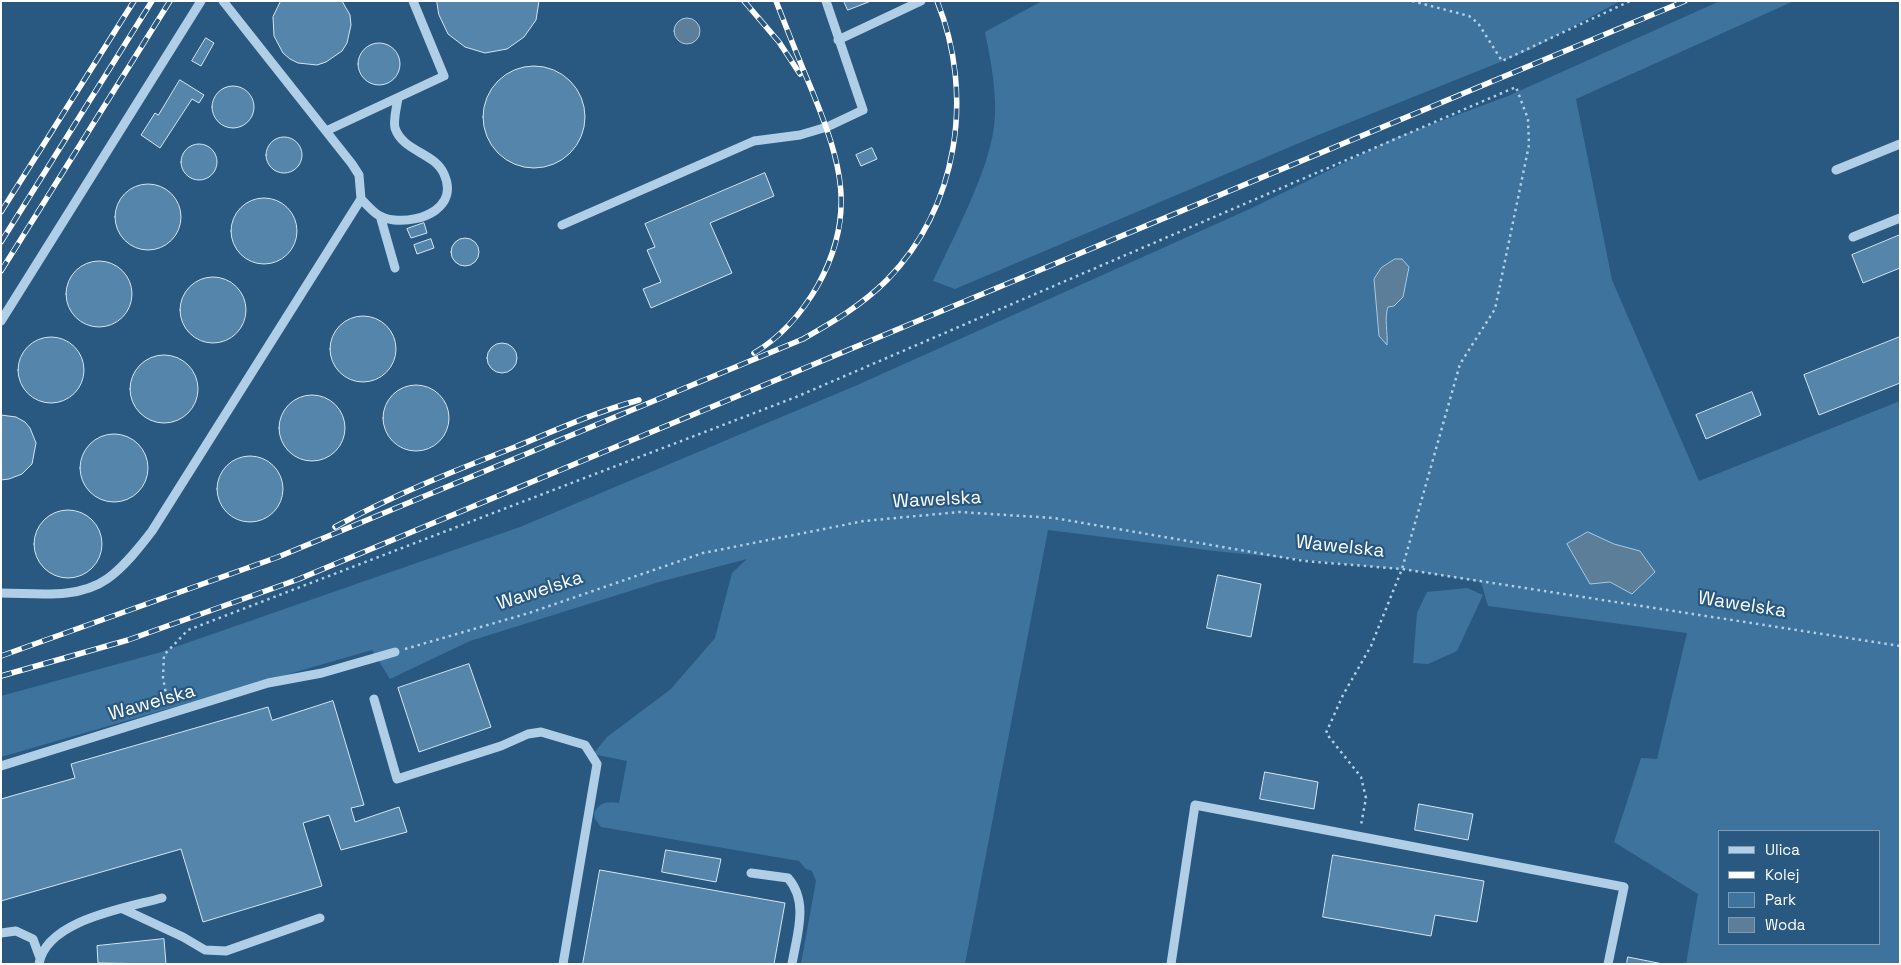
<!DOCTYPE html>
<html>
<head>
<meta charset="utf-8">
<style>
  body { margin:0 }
  #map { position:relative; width:1901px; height:965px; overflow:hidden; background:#295980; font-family:"Space Grotesk",sans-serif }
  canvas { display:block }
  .frame { position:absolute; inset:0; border:2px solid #fff; pointer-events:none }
  .legend { position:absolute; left:1718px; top:830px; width:162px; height:115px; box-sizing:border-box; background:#295980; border:1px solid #7f9bb3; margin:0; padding:6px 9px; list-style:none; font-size:15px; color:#fff }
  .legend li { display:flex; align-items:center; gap:10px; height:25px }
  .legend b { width:25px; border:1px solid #7f9bb3 }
</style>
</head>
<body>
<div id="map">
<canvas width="1901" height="965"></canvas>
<div class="frame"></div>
<ul class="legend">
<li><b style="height:6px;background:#b0cee5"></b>Ulica</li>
<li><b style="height:6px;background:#fff"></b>Kolej</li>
<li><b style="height:14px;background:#3e739d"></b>Park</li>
<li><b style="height:14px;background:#5c7e98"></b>Woda</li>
</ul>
</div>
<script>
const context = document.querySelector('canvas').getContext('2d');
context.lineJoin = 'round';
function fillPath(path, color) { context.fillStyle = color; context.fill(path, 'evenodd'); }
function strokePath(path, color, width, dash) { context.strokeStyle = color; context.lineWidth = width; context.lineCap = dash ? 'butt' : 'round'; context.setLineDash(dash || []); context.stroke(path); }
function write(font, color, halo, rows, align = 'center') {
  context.font = font + ' "Space Grotesk",sans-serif'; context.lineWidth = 4.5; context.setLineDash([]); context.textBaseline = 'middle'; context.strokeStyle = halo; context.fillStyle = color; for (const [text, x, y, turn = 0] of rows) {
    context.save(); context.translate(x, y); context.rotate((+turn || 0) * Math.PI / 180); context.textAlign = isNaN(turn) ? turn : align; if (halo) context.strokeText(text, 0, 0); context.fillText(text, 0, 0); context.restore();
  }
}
fillPath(new Path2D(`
  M1042,1H1620L1530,50L1311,138L955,289L933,281C953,238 988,173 994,127C998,95 991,63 985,32Z
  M1720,1H1794L1576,99L1612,280L1699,481L1900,401V964H1686L1698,894L1614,842L1641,758L1657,759L1687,633L1488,606L1481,582L1415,571L1215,551L1048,530L965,964H801L816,881L812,871L806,869L799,861L601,827L595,819L594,813C600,802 607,801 619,803L627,761L593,754L607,737L671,689L715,638L732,573L747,559L659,582L470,641L390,679L372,650L1,757V696L158,653L520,527L855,386L1252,208L1395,138L1508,96ZM1720,831H1880V944H1720Z
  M1467,588L1483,595L1457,651L1428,664L1413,663L1417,613L1427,592Z`), '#3e739d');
const water = new Path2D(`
  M674 31a13 13 0 1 1 26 0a13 13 0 1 1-26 0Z
  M1395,259H1402L1409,267L1403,297L1394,306L1388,307C1384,318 1388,333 1387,345L1379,336L1374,279L1381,268Z
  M1588,532L1614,544L1640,551L1655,572L1632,594L1610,582L1590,584L1567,544Z`);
fillPath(water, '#5c7e98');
strokePath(water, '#a5cae5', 1);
const building = new Path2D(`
  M281,1H342L350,15L351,25L347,43L342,51L326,62L317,65L298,63L290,59L283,53L274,36L273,17Z
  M437,1H539L536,20L524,37L507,49L485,53L465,47L448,34L439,15Z
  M844,1H871L848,10Z
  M206,38L214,43L201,66L192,61Z
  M358 64a21 21 0 1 1 42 0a21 21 0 1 1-42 0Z
  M483 117a51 51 0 1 1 102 0a51 51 0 1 1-102 0Z
  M180,80L204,95L199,103L192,99L160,148L141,135L155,113L158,115Z
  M212 107a21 21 0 1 1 42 0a21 21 0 1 1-42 0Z
  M266 155a18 18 0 1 1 36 0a18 18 0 1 1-36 0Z
  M181 162a18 18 0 1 1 36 0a18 18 0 1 1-36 0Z
  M872,148L877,159L861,166L856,155Z
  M765,173L774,196L710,223L732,273L651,308L643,289L661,282L647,250L655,247L645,224Z
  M115 217a33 33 0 1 1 66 0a33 33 0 1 1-66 0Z
  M231 231a33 33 0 1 1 66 0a33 33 0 1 1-66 0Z
  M424,223L427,233L411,238L407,229Z
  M1900,235V268L1863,283L1852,255Z
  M451 252a14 14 0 1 1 28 0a14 14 0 1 1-28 0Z
  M431,239L434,248L417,254L414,245Z
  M66 294a33 33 0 1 1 66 0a33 33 0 1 1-66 0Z
  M180 310a33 33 0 1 1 66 0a33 33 0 1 1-66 0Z
  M330 349a33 33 0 1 1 66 0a33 33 0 1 1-66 0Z
  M1900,337V383L1819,415L1804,375Z
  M18 370a33 33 0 1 1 66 0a33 33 0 1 1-66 0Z
  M487 358a15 15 0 1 1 30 0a15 15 0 1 1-30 0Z
  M130 389a34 34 0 1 1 68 0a34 34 0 1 1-68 0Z
  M383 418a33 33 0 1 1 66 0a33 33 0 1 1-66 0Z
  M1752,392L1761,415L1706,439L1696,415Z
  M279 428a33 33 0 1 1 66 0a33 33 0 1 1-66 0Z
  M1,415L16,417L25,422L30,428L36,443L32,464L22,474L9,479L1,480Z
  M80 468a34 34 0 1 1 68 0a34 34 0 1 1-68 0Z
  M217 489a33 33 0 1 1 66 0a33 33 0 1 1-66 0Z
  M34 544a34 34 0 1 1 68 0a34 34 0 1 1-68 0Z
  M1218,575L1261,584L1251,637L1207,628Z
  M469,664L491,727L419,752L398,688Z
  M333,701L364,805L351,808L355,822L399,807L407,832L341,850L329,815L303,823L322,886L203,922L181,849L1,901V799L75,778L71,764L268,707L272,720Z
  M1265,772L1318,782L1314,809L1260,799Z
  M1419,804L1473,814L1468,840L1415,830Z
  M666,850L721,859L716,882L662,872Z
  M1333,855L1484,881L1477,922L1435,915L1431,936L1323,917Z
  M600,870L785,903L774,964H583Z
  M164,939L166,964L98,963L97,946Z
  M1628,957L1663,964H1627Z`);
fillPath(building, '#5585aa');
strokePath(building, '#d3e6f4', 1);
strokePath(new Path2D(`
  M1412,1L1469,16L1478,23L1502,61L1630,1
  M405,649L529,613L703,553L864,521L959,512L1054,518L1304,561L1402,569L1900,646
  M168,704L163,678L164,655L188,630L796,397L1516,87L1528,119L1529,145L1495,309L1460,364L1402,569L1371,646L1343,695L1326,733L1361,777L1366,798L1361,825`), '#b0cee5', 2.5, [2.5, 4]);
strokePath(new Path2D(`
  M838,40L921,1
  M326,131L444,76L413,1
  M1836,170L1900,144
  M361,199C373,211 377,218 394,220C422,223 459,207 444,174C434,152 403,152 395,128C393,120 397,106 398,98
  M381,219L395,268
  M562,225L754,141L800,135L827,127L863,110L826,1
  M1853,237L1900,218
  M1,321L201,1
  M1,593C36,593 77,600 107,579C124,567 139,548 152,531L361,199L359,175L352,164L223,1
  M374,699L397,779L501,746L528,734L541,732L585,745L597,764L563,964
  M1,766L268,683L322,673L395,652
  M751,873L788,878C809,902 797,934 792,964
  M123,909L183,937L205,950L226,951L320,918
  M1,933L16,931L33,939L40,958
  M39,964C46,920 126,908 162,898
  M1171,964L1195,805L1624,887L1608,964`), '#b0cee5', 9);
const rail = new Path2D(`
  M744,1L779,42L800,74
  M1,212L134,1
  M1,242L152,1
  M1,271L170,1
  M754,353C781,337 802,313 818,285C857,214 841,163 813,93C800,62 788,32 776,1
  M335,527C393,495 454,471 515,447C556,430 596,412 639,400
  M1,656L278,557L803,339C833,322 862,305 887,280C958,207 975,95 937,1
  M1,676L128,640L299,579L1685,1`);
strokePath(rail, '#fff', 5.5);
strokePath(rail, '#295980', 4, [11]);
write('19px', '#fff', '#295980', [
  ["Wawelska",937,500,-3],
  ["Wawelska",1340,547,6],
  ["Wawelska",540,591,-18],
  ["Wawelska",1742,605,9],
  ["Wawelska",152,703,-16]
]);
</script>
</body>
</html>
